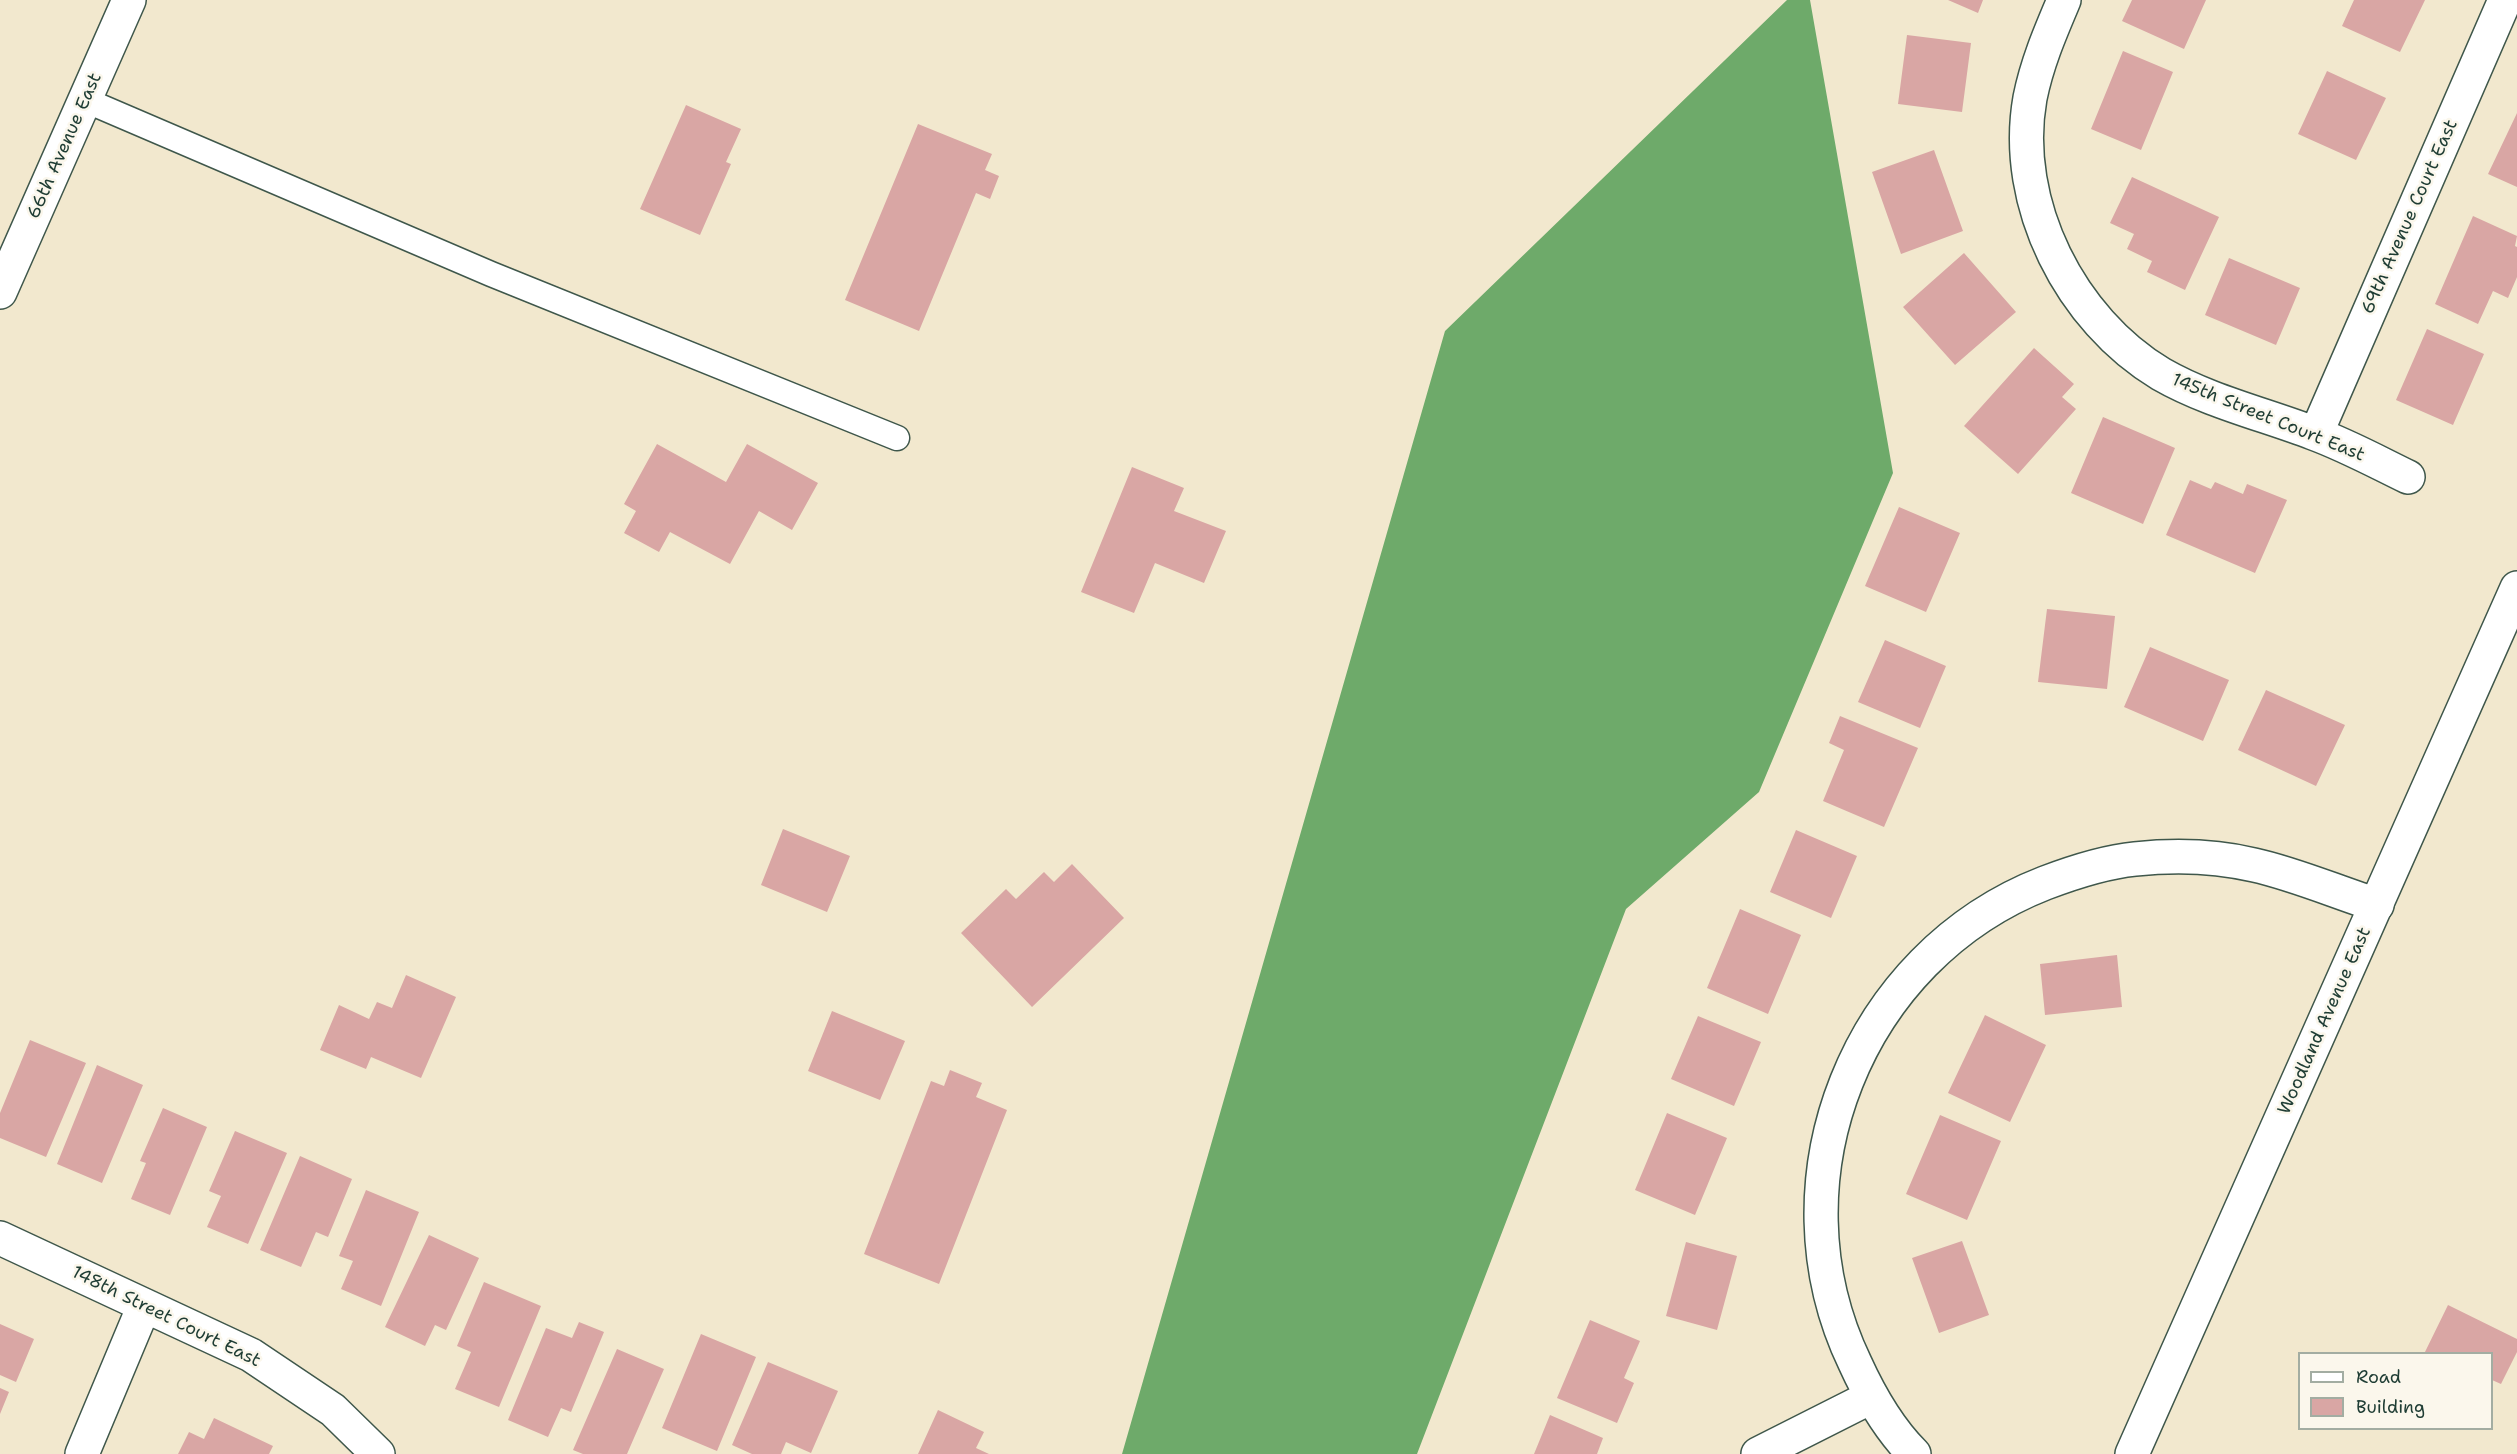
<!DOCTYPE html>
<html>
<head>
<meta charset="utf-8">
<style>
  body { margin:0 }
  #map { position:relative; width:2517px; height:1454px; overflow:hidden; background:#f2e8ce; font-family:"Shantell Sans",sans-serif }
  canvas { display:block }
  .legend { position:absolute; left:2298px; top:1352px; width:195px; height:78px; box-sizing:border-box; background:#fbf7ec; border:2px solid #a3ada2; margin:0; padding:8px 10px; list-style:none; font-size:18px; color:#1f3d34 }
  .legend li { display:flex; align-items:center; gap:12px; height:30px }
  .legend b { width:30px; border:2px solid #a3ada2 }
</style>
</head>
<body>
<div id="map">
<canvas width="2517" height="1454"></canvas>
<ul class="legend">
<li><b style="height:8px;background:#fff"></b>Road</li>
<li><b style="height:16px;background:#d9a6a4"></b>Building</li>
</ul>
</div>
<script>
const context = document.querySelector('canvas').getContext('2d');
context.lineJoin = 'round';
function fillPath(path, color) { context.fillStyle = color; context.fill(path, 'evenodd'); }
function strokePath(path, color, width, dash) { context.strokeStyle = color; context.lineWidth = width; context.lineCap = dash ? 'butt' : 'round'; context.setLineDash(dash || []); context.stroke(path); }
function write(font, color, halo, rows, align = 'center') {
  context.font = font + ' "Shantell Sans",sans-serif'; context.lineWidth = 5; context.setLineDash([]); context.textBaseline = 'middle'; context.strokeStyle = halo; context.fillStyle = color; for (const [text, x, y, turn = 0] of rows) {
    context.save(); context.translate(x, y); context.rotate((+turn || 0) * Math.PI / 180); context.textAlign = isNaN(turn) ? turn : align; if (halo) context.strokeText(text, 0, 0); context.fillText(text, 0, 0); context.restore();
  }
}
fillPath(new Path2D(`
  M1787,0H1810L1893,473L1759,792L1626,909L1417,1454H1122L1445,331Z`), '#6eaa6a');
fillPath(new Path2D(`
  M1948,0H1983L1978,13Z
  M2132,0H2206L2184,49L2122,21Z
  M2354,0H2425L2400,52L2342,26Z
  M1907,35L1971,43L1962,112L1898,104Z
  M2123,51L2173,72L2141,150L2091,129Z
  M2327,71L2386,98L2356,160L2298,134Z
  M686,105L741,129L726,162L731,164L700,235L640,209Z
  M2517,113V187L2488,174Z
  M918,124L992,154L985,170L999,176L990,199L976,193L919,331L845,300Z
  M1934,150L1963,231L1901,254L1872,172Z
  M2132,177L2219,217L2185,290L2147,272L2152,261L2127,249L2134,234L2110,223Z
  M2473,216L2517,236L2515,246L2517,247V277L2508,298L2493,291L2478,324L2435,304Z
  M1964,253L2016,312L1955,365L1903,307Z
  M2229,258L2300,288L2276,345L2205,315Z
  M2427,329L2484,354L2453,425L2396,400Z
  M2034,348L2074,384L2062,397L2076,409L2018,474L1964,426Z
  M2103,417L2175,448L2143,524L2071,493Z
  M657,444L726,482L747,444L818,483L792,530L759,511L730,564L670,532L659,552L624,533L636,511L624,504Z
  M1132,467L1184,488L1174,511L1226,531L1204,583L1155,563L1134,613L1081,592Z
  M2190,480L2211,489L2215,482L2243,494L2247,484L2287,500L2255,573L2166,535Z
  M1899,507L1960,533L1926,612L1865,586Z
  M2047,609L2115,616L2107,689L2038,682Z
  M1885,640L1946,666L1920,728L1858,702Z
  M2150,647L2229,680L2203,741L2124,707Z
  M2266,690L2345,725L2316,786L2238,750Z
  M1840,716L1918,748L1884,827L1823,801L1844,750L1829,743Z
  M783,829L850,856L827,912L761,885Z
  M1796,830L1857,856L1831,918L1770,892Z
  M1072,864L1124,918L1032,1007L961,933L1006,889L1016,899L1044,872L1054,882Z
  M1740,909L1801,935L1768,1014L1707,988Z
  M2117,955L2122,1007L2045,1015L2040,964Z
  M406,975L456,997L421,1078L371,1057L366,1069L320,1050L339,1005L369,1019L377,1002L392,1008Z
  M832,1011L905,1041L880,1100L808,1071Z
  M1985,1015L2046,1045L2010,1122L1948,1093Z
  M1698,1016L1761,1042L1734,1106L1671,1079Z
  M30,1040L86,1063L46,1157L0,1138V1113Z
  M97,1065L143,1085L102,1183L57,1164Z
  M950,1070L982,1083L976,1097L1007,1110L939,1284L864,1254L931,1081L944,1086Z
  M163,1108L207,1127L170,1215L131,1199L146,1163L140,1161Z
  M1667,1113L1727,1138L1695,1215L1635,1190Z
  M1940,1115L2001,1141L1967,1220L1906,1194Z
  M235,1131L287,1153L248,1244L207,1227L221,1196L209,1191Z
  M300,1156L352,1179L328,1237L316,1232L301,1267L260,1250Z
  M366,1190L419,1212L381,1306L341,1289L353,1261L339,1256Z
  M429,1235L479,1258L446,1330L435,1325L425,1346L385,1327Z
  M1962,1241L1989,1315L1939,1333L1912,1258Z
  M1686,1242L1737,1256L1717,1330L1666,1316Z
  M484,1282L541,1306L499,1407L455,1389L471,1352L457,1346Z
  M2448,1305L2517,1339V1352L2501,1384L2492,1380V1354H2424Z
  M1590,1320L1640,1341L1624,1378L1634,1383L1617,1423L1557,1398Z
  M579,1322L604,1332L571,1412L561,1408L548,1437L508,1420L546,1328L572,1338Z
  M0,1324L34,1339L16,1382L0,1375Z
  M701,1334L756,1357L717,1451L662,1428Z
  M617,1349L664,1369L627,1454H583L573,1450Z
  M768,1362L838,1391L811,1453L786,1442L781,1454H752L732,1445Z
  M0,1388L9,1392L0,1414Z
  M938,1410L984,1432L976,1448L989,1454H918Z
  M1550,1415L1603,1438L1597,1454H1534Z
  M214,1418L273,1446L269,1454H178L189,1432L204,1439Z`), '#d9a6a4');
const service = new Path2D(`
  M85,100L491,274L897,438`);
const minor = new Path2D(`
  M2064,0C2050,33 2037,63 2030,98C2011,204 2071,320 2161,374C2208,401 2263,414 2313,433C2346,445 2377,462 2408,477
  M0,292L129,0
  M2316,434L2505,0
  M0,1238L251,1355L333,1410L378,1454
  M82,1454L144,1306
  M1758,1454L1871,1397
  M1914,1454C1888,1428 1870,1396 1855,1363C1767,1180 1857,956 2045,883C2074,872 2104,862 2135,859C2173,855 2216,856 2254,865C2295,874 2336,892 2377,905`);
const tertiary = new Path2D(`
  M2132,1454L2517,588`);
strokePath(service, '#3f574b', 27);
strokePath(minor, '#3f574b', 36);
strokePath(tertiary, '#3f574b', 36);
strokePath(service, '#fff', 24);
strokePath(minor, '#fff', 33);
strokePath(tertiary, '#fff', 33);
write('18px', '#1f3d34', '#fbf7ec', [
  ["66th Avenue East",65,146,-66],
  ["69th Avenue Court East",2410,217,-66],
  ["145th Street Court East",2268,418,22],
  ["Woodland Avenue East",2325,1021,-66],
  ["148th Street Court East",166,1317,26]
]);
</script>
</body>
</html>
